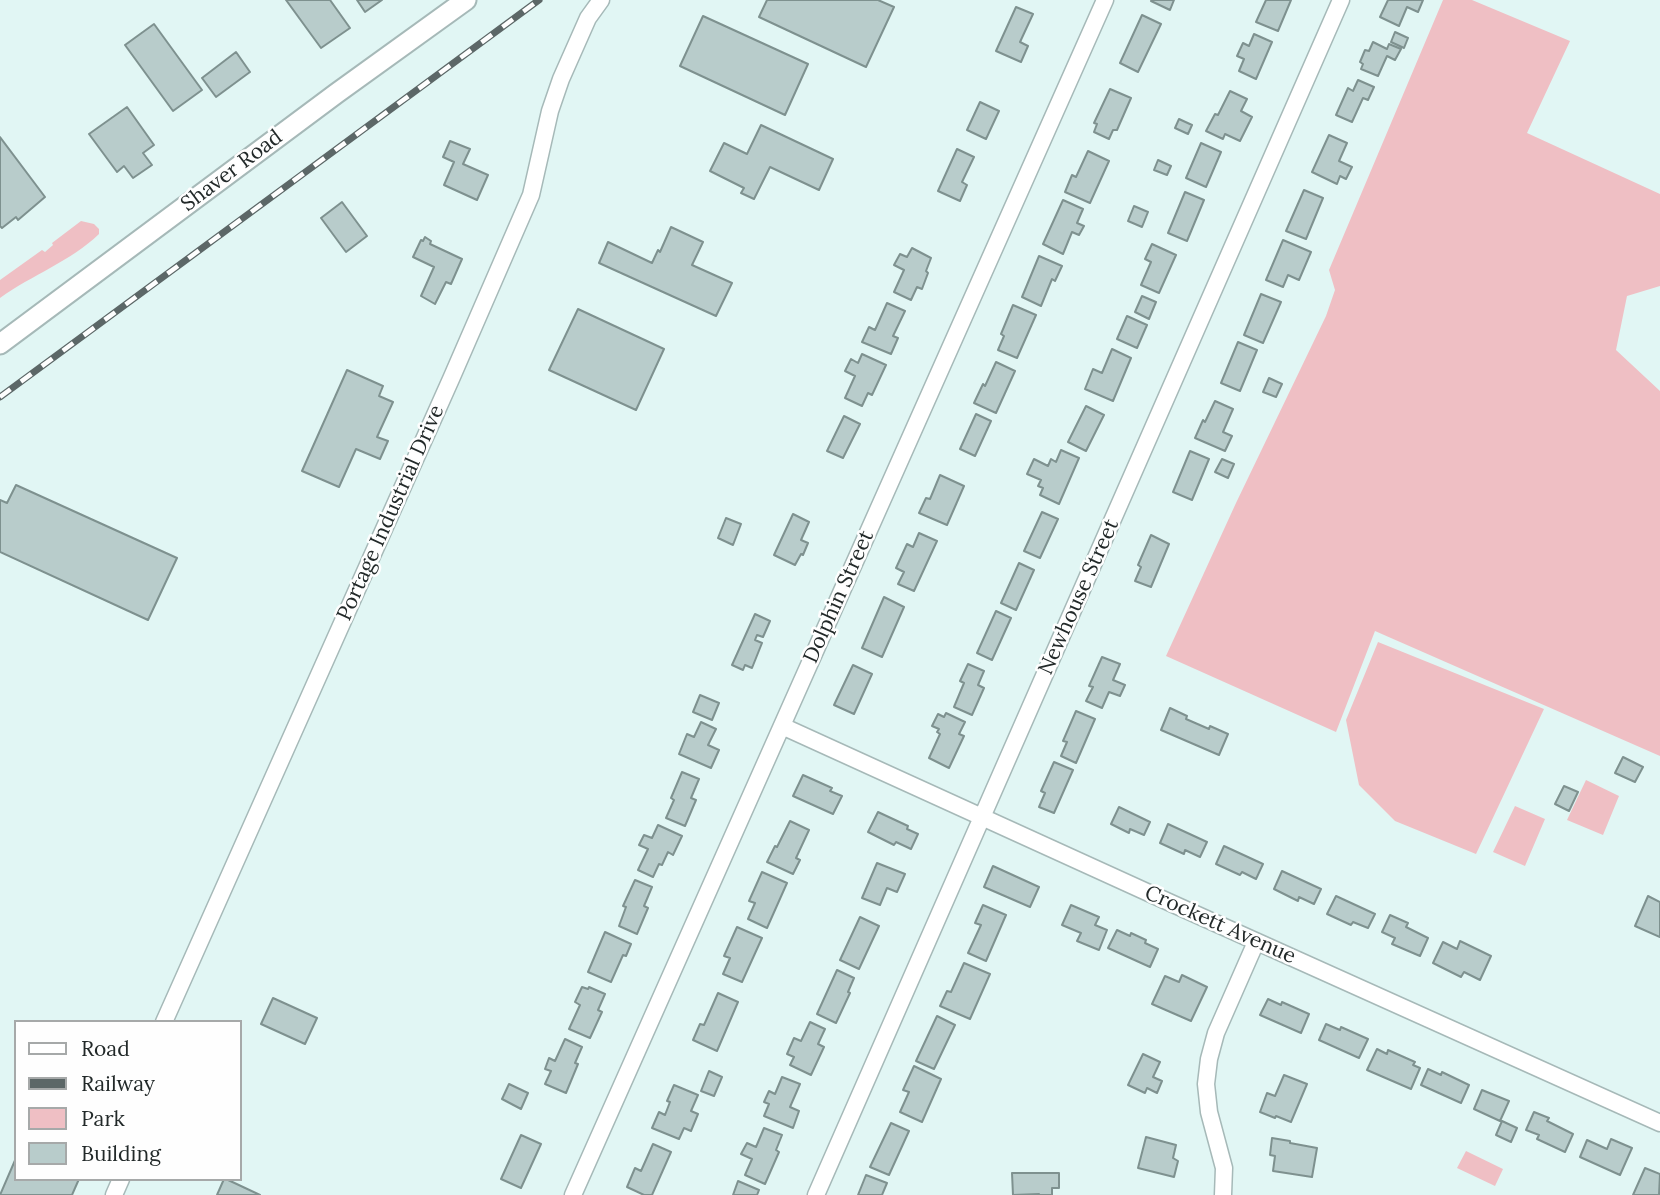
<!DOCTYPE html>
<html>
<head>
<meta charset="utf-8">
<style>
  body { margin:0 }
  #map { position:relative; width:1660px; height:1195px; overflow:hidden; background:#e1f6f4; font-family:Lora,serif }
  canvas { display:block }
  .legend { position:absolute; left:14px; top:1020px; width:228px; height:161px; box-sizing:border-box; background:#fefefe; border:2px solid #a6a9a9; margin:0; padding:9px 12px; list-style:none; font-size:21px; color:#222929 }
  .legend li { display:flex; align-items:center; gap:14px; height:35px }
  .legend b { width:35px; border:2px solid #a6a9a9 }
</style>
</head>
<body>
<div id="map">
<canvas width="1660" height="1195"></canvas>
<ul class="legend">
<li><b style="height:9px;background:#fff"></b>Road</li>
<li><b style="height:9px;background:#5c6767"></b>Railway</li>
<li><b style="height:19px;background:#efbfc4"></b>Park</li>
<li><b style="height:19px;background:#b8cccb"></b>Building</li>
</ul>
</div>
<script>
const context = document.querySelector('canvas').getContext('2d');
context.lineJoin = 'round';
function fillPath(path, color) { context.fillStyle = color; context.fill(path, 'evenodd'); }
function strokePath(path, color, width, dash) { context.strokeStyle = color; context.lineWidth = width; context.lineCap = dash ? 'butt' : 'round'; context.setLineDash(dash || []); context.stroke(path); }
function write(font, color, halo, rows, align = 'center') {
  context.font = font + ' Lora,serif'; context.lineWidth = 5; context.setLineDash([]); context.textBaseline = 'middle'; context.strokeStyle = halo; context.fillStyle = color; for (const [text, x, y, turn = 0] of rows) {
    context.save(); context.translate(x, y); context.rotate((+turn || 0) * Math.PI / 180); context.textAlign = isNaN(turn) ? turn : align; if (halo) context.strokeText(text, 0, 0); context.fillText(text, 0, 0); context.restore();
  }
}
fillPath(new Path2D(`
  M1443,0H1472L1570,41L1527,133L1660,194V286L1627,296L1616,350L1660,391V756L1375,631L1336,732L1166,656L1236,503L1326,316L1335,290L1329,270Z
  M81,221L94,224L99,229V234C71,261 32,275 0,298V280L42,250L45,252L53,245L52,243Z
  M1378,642L1544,709L1476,854L1395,821L1359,785L1346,720Z
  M1586,780L1619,796L1603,835L1567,820Z
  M1515,806L1545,819L1525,866L1493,852Z
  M1466,1151L1503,1169L1495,1186L1457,1168Z`), '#efbfc4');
const building = new Path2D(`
  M286,0H330L350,28L321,48Z
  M357,0H382L365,12Z
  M767,0H878L894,7L866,67L759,17Z
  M1152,0H1174L1170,10L1151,1Z
  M1266,0H1291L1278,31L1256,22Z
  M1388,0H1423L1418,12L1407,7L1399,26L1380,17Z
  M1016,7L1033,14L1020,42L1028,46L1021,62L996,51Z
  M1142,15L1161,24L1138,72L1120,63Z
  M703,16L808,64L785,115L680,66Z
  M154,24L202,90L173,111L125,45Z
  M1395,32L1408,38L1404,48L1391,42Z
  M1254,34L1272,42L1256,79L1239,71L1244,59L1237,56L1243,43L1249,46Z
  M1373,42L1387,49L1389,44L1401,49L1395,60L1387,56L1378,76L1361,69L1363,64L1360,62L1365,50L1369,51Z
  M236,52L250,72L216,97L202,78Z
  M1358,80L1374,87L1368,100L1363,98L1352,122L1336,115L1348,88L1353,91Z
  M1110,89L1131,98L1117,130H1113L1109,139L1094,132L1097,124L1094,123Z
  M1230,91L1247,99L1241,111L1252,117L1240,141L1225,134L1223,139L1206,131L1215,114L1218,115Z
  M980,102L999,111L986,139L967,130Z
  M127,107L154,145L143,153L152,165L133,178L124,166L117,172L89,134Z
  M1179,119L1192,125L1188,134L1175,128Z
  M761,125L833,159L819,190L770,167L754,199L741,193L744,188L710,171L724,143L747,154Z
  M1329,135L1347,143L1339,161L1352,167L1346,179L1340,176L1337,184L1312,172Z
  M0,137L45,197L18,220L16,217L2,228L0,226Z
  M450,141L470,149L463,164L488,175L477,200L444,185L454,162L443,157Z
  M1201,143L1221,152L1206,187L1186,178Z
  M957,149L974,157L962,182L967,185L960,201L938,191Z
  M1088,151L1109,161L1090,203L1065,192L1072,175L1076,177Z
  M1158,160L1171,166L1167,175L1154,170Z
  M1304,190L1323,198L1306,239L1286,231Z
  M1185,192L1204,200L1187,241L1168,233Z
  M1063,200L1083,209L1077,223L1084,226L1079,235L1072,232L1063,254L1043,244Z
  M342,202L367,236L346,252L321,218Z
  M1134,206L1148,212L1142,227L1128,221Z
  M671,227L703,242L692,265L732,283L716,316L599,263L608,242L652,263L658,250L660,252Z
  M425,237L431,241L430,244L462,259L451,284L446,282L435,304L421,296L434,267L413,257L421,240L423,241Z
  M1283,240L1311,252L1299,280L1288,275L1283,287L1266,280Z
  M1152,244L1176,255L1159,293L1141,285L1151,262L1145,259Z
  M912,248L931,258L926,271L928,273L922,289L917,287L911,300L894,292L904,270L894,265L900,254L907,257Z
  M1039,256L1062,266L1055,281L1052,279L1041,306L1022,297Z
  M1261,294L1281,302L1263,343L1244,335Z
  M1142,296L1156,302L1149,319L1135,312Z
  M887,303L905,311L893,336L898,338L891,354L862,342L869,327L875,330Z
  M1013,305L1036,315L1017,358L998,350L1004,336L1001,334Z
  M578,309L664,349L636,410L549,370Z
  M1127,316L1147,325L1137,348L1117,339Z
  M1238,342L1257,350L1240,391L1221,383Z
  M1112,349L1131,358L1113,401L1085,389L1093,369L1102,373Z
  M862,354L886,365L872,395L868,393L862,406L845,398L855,376L845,371L851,359L858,363Z
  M996,362L1015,371L996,413L974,403L983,384L985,386Z
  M347,370L383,386L379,396L393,402L377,437L388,441L380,459L356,449L339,487L302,471Z
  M1269,378L1282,384L1276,397L1263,392Z
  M1215,401L1233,409L1223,432L1232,436L1225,451L1195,438L1203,420L1205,422Z
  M1086,406L1104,415L1086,451L1068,442Z
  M976,414L991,421L975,456L960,449Z
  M844,416L860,424L843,458L827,451Z
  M1061,450L1079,458L1059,504L1040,495L1043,488L1038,486L1041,480L1027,474L1034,459L1048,466L1051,459L1056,462Z
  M1190,451L1209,459L1192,500L1173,492Z
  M1222,459L1234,464L1228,478L1215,472Z
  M940,475L964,486L947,525L919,513L926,498L930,499Z
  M16,485L177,558L148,620L0,552V500L7,503Z
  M1042,512L1058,519L1040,558L1024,551Z
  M793,514L809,522L801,540L808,543L803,555L801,554L795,565L774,555Z
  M726,518L741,524L733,545L718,538Z
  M919,533L937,541L914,591L898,584L904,572L896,568L907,544L913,547Z
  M1151,535L1169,544L1151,587L1135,581L1141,567L1138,565Z
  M1019,563L1034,570L1016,610L1001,603Z
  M884,597L904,607L882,657L862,648Z
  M996,611L1011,618L992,660L977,653Z
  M755,614L770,621L763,637L757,635L755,640L762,643L752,668L745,665L743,670L732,665Z
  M1102,657L1120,664L1113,680L1125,685L1120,696L1109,692L1102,708L1086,701L1093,687L1089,686Z
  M968,664L984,671L978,685L984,688L972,715L954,707L964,683L960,681Z
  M853,665L872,674L854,714L834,705Z
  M700,695L719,703L712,720L693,712Z
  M1170,708L1187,716L1186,719L1209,729L1210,726L1228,734L1219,755L1161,730Z
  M1076,711L1095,719L1076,763L1061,756L1067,742L1063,741Z
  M946,713L965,722L959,734L964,736L949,768L929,758L940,734L937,732L939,729L932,726L938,714L944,717Z
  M701,722L716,729L708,745L719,750L711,768L679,754L687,734L694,737Z
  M1623,757L1643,767L1635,782L1615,773Z
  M1054,762L1073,770L1054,813L1039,807L1045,793L1041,791Z
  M682,772L699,779L691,798L696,800L685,826L666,818L674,800L671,798Z
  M803,775L832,788L830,791L842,796L833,814L793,796Z
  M1564,786L1578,792L1569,811L1555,804Z
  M1119,807L1150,822L1144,835L1130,829L1129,833L1111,824Z
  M878,812L908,826L907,829L918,834L911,849L896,842L894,845L868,832Z
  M790,821L809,830L796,858L800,860L793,874L767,862L775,846L777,847Z
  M1168,824L1207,842L1200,857L1185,850L1184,854L1160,843Z
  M658,825L682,836L673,855L668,852L662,865L659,864L653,877L638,870L648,849L639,845L644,835L652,838Z
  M1224,846L1263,864L1256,879L1242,872L1240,875L1216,864Z
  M877,863L905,874L897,892L887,888L880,905L862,898Z
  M993,866L1039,887L1030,907L984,887Z
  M1282,871L1321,889L1314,904L1299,897L1298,901L1274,889Z
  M762,872L787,883L767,928L748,919L755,903L749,901Z
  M635,880L652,887L644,906L648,908L637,934L619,926L626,907L623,906Z
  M1336,896L1375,914L1368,928L1353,922L1351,925L1327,914Z
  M1648,896L1660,902V937L1635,926Z
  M983,905L1006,915L986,961L968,953L981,925L975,923Z
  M1071,905L1099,917L1095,925L1107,930L1099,950L1077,941L1081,933L1062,925Z
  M1390,915L1408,923L1406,927L1428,938L1420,956L1392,944L1395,938L1382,932Z
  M860,917L879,926L859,969L840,960Z
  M737,927L762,938L742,982L723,974L730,958L724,956Z
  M1117,930L1130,936L1131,933L1146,940L1145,943L1158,949L1150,967L1108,948Z
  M605,932L631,944L626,956L623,955L611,982L588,972Z
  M1460,941L1491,956L1480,980L1464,972L1461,977L1433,963L1443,942L1457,949Z
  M964,963L990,974L970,1019L940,1006L947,991L951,992Z
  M837,970L854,978L848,992L850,993L836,1023L817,1014Z
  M1182,975L1207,987L1191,1021L1152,1004L1165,976L1179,982Z
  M582,987L588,989L589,987L605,994L598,1010L602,1012L590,1038L569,1029L580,1005L575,1002Z
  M718,993L738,1002L717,1051L693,1040L700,1024L704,1025Z
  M273,998L317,1018L305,1044L261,1024Z
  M1268,999L1281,1005L1282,1002L1309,1014L1301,1033L1260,1015Z
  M937,1016L955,1025L934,1069L916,1061Z
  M810,1022L825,1029L818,1044L824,1047L811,1075L790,1065L794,1057L787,1054L794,1038L801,1041Z
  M1326,1024L1340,1030L1341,1027L1368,1039L1359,1058L1319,1040Z
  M565,1039L582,1047L575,1063L578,1064L566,1093L545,1084L551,1071L545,1069L549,1058L555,1061Z
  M1377,1049L1387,1054L1388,1050L1415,1062L1413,1065L1420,1068L1411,1089L1367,1070Z
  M1143,1054L1160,1062L1153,1077L1162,1081L1157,1093L1147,1088L1145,1093L1128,1085Z
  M914,1066L941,1079L922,1122L900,1112L909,1092L903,1090Z
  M1428,1069L1441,1075L1442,1072L1469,1085L1461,1103L1421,1085Z
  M709,1071L722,1077L714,1096L701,1091Z
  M1284,1075L1307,1084L1291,1122L1276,1116L1275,1118L1260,1112L1267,1093L1275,1096Z
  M782,1077L800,1084L790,1107L799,1111L793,1128L764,1116L769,1104L764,1102L769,1091L775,1094Z
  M509,1084L528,1093L521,1109L502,1099Z
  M674,1085L698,1095L691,1111L698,1114L691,1131L684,1128L679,1139L652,1128L659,1112L665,1115L670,1102L667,1101Z
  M1482,1090L1509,1101L1500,1121L1474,1109Z
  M1534,1112L1549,1118L1547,1121L1573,1134L1565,1152L1537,1139L1539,1135L1526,1130Z
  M1502,1121L1517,1128L1511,1142L1496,1135Z
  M891,1123L909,1131L889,1175L870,1167Z
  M764,1128L782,1135L776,1150L779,1152L765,1184L745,1175L752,1159L741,1154L747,1143L756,1147Z
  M521,1135L541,1144L521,1188L501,1179Z
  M1146,1137L1176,1145L1173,1158L1178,1161L1174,1177L1138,1168Z
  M1272,1138L1290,1141V1143L1317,1148L1312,1177L1273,1171L1275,1156L1270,1155Z
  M1611,1139L1632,1148L1620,1175L1580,1157L1587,1140L1607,1149Z
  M653,1144L671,1152L652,1195H644L627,1187L635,1168L641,1171Z
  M16,1158V1179H79L72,1195H0Z
  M1645,1168L1660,1174L1659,1195H1633Z
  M1012,1173H1059V1188H1052V1195H1039V1194L1013,1195Z
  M866,1175L887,1183L882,1195H858Z
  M224,1179H226L260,1195H217Z
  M738,1181L759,1190L757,1195H733Z`);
fillPath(building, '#b8cccb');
strokePath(building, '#7e918f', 2);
const minor = new Path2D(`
  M782,726L1173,904L1660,1123
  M164,1022L451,379L531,195L550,111L561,79L588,18L601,0
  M114,1195L121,1179
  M573,1195L1105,0
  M816,1195L1341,0
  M1223,1195L1224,1168L1209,1112L1206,1084L1209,1059L1216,1033L1256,942`);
const major = new Path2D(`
  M0,344L337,93L466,0`);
strokePath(minor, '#a6b9b8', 19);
strokePath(major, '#a6b9b8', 23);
strokePath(minor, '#fff', 16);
strokePath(major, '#fff', 19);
const rail = new Path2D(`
  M0,397L539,0`);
strokePath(rail, '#5c6767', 7);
strokePath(rail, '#fefefe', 4.5, [13]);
write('21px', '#222929', '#fefefe', [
  ["Shaver Road",232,171,-37],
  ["Portage Industrial Drive",391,513,-66],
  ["Dolphin Street",839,597,-66],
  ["Newhouse Street",1079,597,-66],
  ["Crockett Avenue",1220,925,24]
]);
</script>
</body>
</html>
